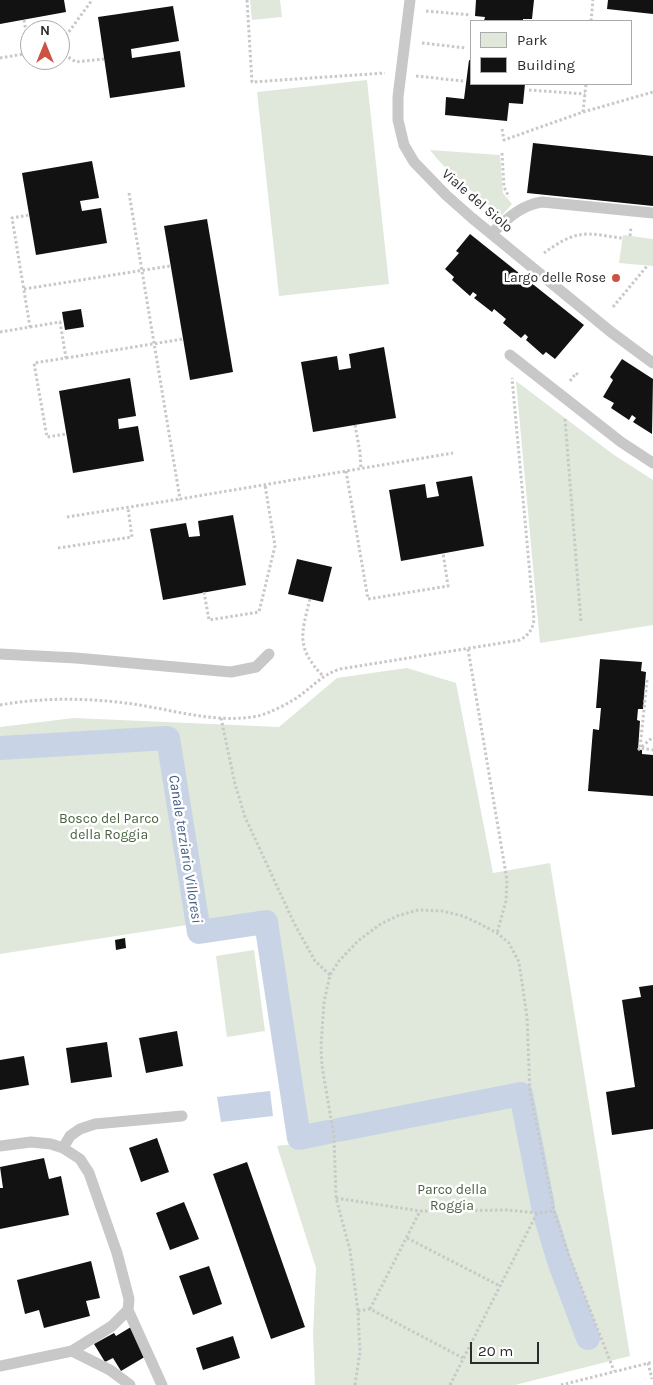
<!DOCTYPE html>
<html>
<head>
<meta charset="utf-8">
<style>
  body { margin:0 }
  #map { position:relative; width:653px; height:1385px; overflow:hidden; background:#fff; font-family:Karla,sans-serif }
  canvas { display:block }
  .legend { position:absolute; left:470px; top:20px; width:162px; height:65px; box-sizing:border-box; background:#fff; border:1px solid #aaa; margin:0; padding:6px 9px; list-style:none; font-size:15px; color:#2b2b2b }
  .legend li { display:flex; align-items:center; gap:10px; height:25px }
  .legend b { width:25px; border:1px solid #aaa }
  .north { position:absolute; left:20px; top:20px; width:50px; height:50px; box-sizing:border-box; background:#fff; border:1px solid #aaa; border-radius:50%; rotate:0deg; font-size:14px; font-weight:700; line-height:20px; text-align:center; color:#2b2b2b }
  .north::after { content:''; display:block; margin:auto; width:18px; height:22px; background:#ce5241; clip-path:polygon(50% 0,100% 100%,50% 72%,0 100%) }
  .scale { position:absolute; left:470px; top:1342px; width:69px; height:22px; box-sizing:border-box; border:2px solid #2b2b2b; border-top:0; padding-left:6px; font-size:15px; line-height:18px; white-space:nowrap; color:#2b2b2b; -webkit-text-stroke:4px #fff; paint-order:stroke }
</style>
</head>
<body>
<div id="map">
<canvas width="653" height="1385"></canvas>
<ul class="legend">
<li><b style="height:14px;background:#dfe8da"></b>Park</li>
<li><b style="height:14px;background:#121212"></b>Building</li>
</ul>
<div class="north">N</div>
<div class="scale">20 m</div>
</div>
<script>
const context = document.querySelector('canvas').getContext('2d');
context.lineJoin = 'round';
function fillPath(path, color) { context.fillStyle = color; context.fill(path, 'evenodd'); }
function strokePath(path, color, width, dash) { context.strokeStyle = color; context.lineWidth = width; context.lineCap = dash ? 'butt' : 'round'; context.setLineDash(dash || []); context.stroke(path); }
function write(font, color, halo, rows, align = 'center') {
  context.font = font + ' Karla,sans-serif'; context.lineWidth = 5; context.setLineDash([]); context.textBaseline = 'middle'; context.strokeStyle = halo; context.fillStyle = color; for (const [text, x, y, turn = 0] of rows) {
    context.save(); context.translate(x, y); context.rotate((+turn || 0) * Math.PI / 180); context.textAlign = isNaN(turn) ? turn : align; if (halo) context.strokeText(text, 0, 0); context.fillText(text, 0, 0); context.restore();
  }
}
fillPath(new Path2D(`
  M250,0H280L282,17L252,20Z
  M367,80L389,284L279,296L257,92Z
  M430,150L500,155L503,193L512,204L502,215C477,195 449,175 430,150Z
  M623,235L653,239V266L619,263Z
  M516,381L614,455L653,480V625L540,643Z
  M407,668L456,683L493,873L550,863L630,1356L515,1385H315L313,1334L316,1268L277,1146L311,1142L271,912L0,954V727L74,718L279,727L337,678Z
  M254,950L265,1031L227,1037L216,956Z`), '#dfe8da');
fillPath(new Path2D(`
  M270,1091L273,1116L221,1122L217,1097Z`), '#c8d4e6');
strokePath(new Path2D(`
  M0,748L168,738L199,932L266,922L299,1138L328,1132
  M338,1130L521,1094L543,1206
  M546,1218L560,1264L588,1338`), '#c8d4e6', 24);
fillPath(new Path2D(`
  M0,0H64L66,12L0,24Z
  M476,0H534L532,19H523V21H484L485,17L475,16Z
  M608,0H653V14L607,9Z
  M173,6L179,41L131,49L132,58L180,51L185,87L110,98L98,17Z
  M469,60L472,61V84H525L523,104L509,103L507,121L445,115L446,97L464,99Z
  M533,143L653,156V206L527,193Z
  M92,161L99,198L80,201L82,211L101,208L107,243L36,255L22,173Z
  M207,219L233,372L190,380L164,226Z
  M470,234L584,325L555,359L546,352L543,355L526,340L528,337L525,334L521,338L503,323L506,319L494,309L492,312L474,298L477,295L473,292L470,296L452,280L454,277L445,269L459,253L456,251Z
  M81,309L84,327L65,330L62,312Z
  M384,347L396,418L313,432L301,362L337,356L339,370L351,368L349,354Z
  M622,359L653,379L652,434L633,422L636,418L632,415L629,420L611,408L614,403L603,397L613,380L610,377Z
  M130,378L136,416L118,419L119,429L138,426L144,461L73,473L59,391Z
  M472,476L484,546L401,561L389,490L425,484L427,498L439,496L436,482Z
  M233,515L246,585L163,600L150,529L186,523L189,537L200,536L198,521Z
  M297,559L332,567L323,602L288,594Z
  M600,659L642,662L641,671L646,672L643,709H638L637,720L640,721L638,750H642V754L653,755V796L588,791L593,729L599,730L601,708H596Z
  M125,938L126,948L116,950L115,940Z
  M653,985V1129L612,1135L606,1092L635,1087L622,1000L641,997L639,987Z
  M177,1031L183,1066L146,1073L139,1038Z
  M107,1042L112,1077L71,1083L66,1048Z
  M24,1056L29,1085L0,1090V1060Z
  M157,1138L169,1172L141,1182L129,1148Z
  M44,1158L49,1179L61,1176L69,1215L0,1229V1188H3L0,1167Z
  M247,1162L305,1327L271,1339L213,1174Z
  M184,1202L199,1239L170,1250L156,1213Z
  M91,1261L100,1298L86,1301L90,1316L44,1328L39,1310L25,1314L17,1280Z
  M209,1266L222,1304L193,1315L179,1276Z
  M131,1327L148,1355L121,1371L113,1358L105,1362L94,1344L114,1333L116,1336Z
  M233,1336L240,1358L203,1370L196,1348Z`), '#121212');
strokePath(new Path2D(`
  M247,0L252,82L385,73
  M426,11L471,15
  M24,20L30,53
  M591,21L593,0
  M422,43L466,48
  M60,44L92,0
  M60,52L76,62L104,59
  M0,58L30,53
  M416,76L463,81
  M529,90L585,94
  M583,112L586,84
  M502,129L504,140L583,112L653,92
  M502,153L504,187L509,197
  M129,193L180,499L453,453
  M630,236L631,227
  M544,253C554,246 566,237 579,235C592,232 609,237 622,238
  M24,289L170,266
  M613,307L647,266
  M30,327L60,322L66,358L34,363L47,437L66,434
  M0,332L30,327L12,218L29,215
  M66,358L183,339
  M570,381L576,373L578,375
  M565,419L581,622
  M355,425L360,452L361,469
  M346,471L368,599L448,586L443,553
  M67,517L180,499
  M58,548L132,537L128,508
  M204,592L209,620L259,612L275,546L265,485
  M310,599C301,634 296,648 323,676
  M468,649L507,880L506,901L497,933
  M647,680L640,748L653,750
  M0,705C44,697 89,698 133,704C174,710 216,724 258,716C270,713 292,702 302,694C315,684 324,674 340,669L520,640C529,635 533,629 534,619L512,378
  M221,718L235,784L245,817L294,923L315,961L330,975
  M638,750L653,737
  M336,1198L420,1211L508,1210L537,1213L554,1211
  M407,1238L500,1286
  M370,1309L420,1211
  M358,1311L370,1309L463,1358
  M648,1363L652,1379
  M355,1385L360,1352L358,1311L350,1250L336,1198L334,1137L322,1066L321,1046L324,1002L330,975L339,961L358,941L379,925L397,916L418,910L442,911L463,916L480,924L497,933L509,943L519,962L527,1017L530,1093L554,1211L569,1256L614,1371
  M450,1385L537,1213
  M561,1385L653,1362`), '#c8c8c8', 3, [2.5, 2.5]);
strokePath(new Path2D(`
  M410,0L398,97V120L404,145L414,162L446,195L472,218L611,332L653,363
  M492,233C507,219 521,205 542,202L653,213
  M510,355L621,442L653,463
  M0,654L76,658L231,672L256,667L269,654
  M0,1146L31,1142L51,1144L63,1148L80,1159L89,1173L117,1253L129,1299L128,1310L112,1326L72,1351L0,1366
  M63,1148L70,1136L80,1129L95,1124L182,1116
  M128,1310L162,1385
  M72,1351L110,1370L130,1385`), '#c8c8c8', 11);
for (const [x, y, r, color] of [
  [616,278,5,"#ce5241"]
]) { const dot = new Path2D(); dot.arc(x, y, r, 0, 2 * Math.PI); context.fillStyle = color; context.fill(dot); strokePath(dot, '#fff', 2); }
write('14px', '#2b2b2b', '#fff', [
  ["Viale del Siolo",477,201,41]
]);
write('14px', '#2b2b2b', '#fff', [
  ["Largo delle Rose",606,278]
], 'right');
write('14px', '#48613f', '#fff', [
  ["Bosco del Parco",109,819],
  ["della Roggia",109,835],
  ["Parco della",452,1190],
  ["Roggia",452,1206]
]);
write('italic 15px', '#445e83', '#fff', [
  ["Canale terziario Villoresi",185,849,81]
]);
</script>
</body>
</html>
